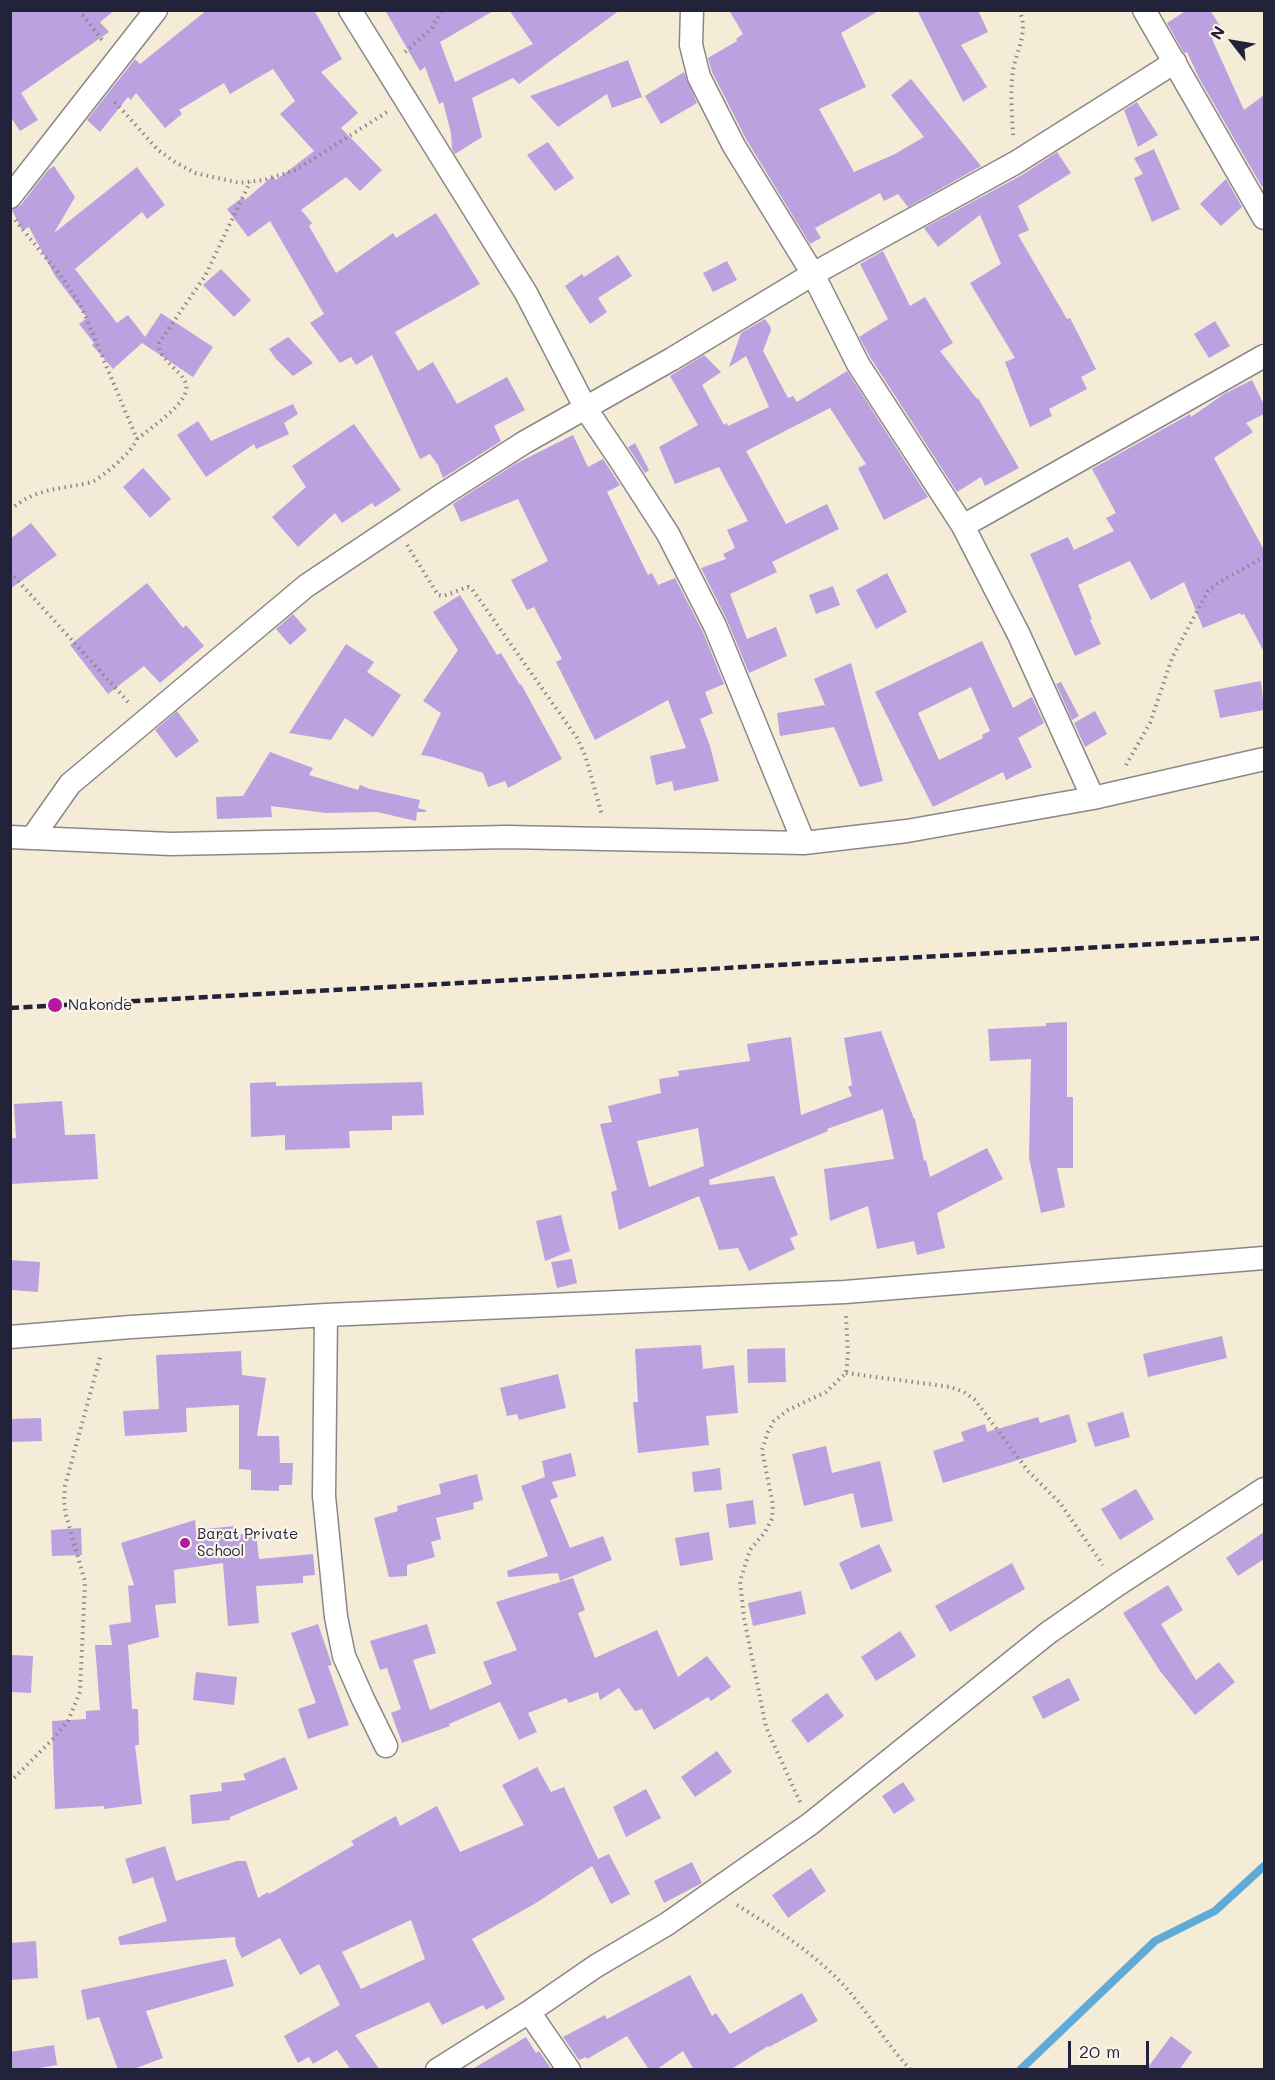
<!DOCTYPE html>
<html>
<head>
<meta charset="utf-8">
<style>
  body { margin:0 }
  #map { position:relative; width:1275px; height:2080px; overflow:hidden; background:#f4ecd6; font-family:Mali,sans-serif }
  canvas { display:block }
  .frame { position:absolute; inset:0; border:12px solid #22223b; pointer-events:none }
  .north { position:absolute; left:1203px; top:12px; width:60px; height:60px; -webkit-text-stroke:4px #fbf7ec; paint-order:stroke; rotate:301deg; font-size:16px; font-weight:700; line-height:24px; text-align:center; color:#22223b }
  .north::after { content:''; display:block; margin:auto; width:21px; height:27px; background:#22223b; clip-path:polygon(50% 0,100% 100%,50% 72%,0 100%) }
  .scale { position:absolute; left:1068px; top:2041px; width:81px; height:27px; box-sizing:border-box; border:3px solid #22223b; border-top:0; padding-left:8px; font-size:18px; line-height:21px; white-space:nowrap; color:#22223b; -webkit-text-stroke:4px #fbf7ec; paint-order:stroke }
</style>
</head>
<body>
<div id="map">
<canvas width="1275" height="2080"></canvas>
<div class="frame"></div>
<div class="north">N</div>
<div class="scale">20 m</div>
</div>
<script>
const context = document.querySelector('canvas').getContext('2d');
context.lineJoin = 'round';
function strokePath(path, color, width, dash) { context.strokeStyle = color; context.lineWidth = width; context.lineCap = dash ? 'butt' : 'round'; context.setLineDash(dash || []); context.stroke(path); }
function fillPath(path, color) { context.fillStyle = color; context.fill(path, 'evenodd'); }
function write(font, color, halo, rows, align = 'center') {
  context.font = font + ' Mali,sans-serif'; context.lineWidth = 4.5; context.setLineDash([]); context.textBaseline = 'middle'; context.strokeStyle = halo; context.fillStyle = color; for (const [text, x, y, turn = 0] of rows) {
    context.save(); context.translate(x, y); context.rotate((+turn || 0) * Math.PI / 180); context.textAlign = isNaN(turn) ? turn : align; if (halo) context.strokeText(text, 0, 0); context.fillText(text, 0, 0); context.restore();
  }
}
strokePath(new Path2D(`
  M1020,2070L1155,1941L1215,1911L1264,1866`), '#60aad8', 8);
fillPath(new Path2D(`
  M10,10H115L100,22L109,32L21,93L38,120L20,131L10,116Z
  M207,10H314L342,59L321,72L358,113L341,128L382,170L360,191L346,177L301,210L312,223L309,226L336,273L393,233L396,238L436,213L480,284L395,332L418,371L433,362L457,404L507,377L525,410L494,426L501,441L443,478L438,465L430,454L420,459L372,355L356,365L351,357L340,363L310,323L324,314L270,221L248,237L227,209L243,197L245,200L273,176L276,180L314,151L280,114L295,101L273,69L230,94L224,83L179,110L182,114L165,128L136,93L131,100L128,97L100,132L87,120L135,59L140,64Z
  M385,10H495L440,42L455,82L533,44L509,10H620L519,84L513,78L472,98L482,137L455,154L452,149L451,133L443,102L439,104L425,67L420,71Z
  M729,10H880L841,33L866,87L819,109L854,172L895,154L924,137L891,95L911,79L981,166L908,207L898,194L884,201L880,193L815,228L821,238L810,244L746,139L712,72L708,58L737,41L736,39L743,34Z
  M917,10H978L988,32L961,45L987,87L963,102Z
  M1187,10H1210L1224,32L1212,39L1244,110L1264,95V185L1262,187L1199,78L1187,52L1184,53L1167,23Z
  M628,60L642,97L612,108L607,94L558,127L530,96Z
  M684,72L697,103L661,124L645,96Z
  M1137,102L1158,135L1138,147L1124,110Z
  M548,142L574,178L555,191L527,155Z
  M1154,149L1180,209L1152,222L1134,178L1143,174L1134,158Z
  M1057,152L1071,173L1018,206L1029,230L1018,235L1067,319L1070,318L1096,369L1081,377L1087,389L1049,409L1052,416L1030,427L1005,362L1015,358L970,283L1001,264L980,215L938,247L924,228L1022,175Z
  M54,166L75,197L54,233L137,167L165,205L147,219L142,212L75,269L117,323L128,315L145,337L161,313L213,347L193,377L142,343L113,369L92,345L94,343L79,324L87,318L55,276L29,227L22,230L12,210L21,205L48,170Z
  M1226,179L1242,207L1221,226L1200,204Z
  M883,251L910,306L925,297L953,343L940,351L977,399L978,398L1019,468L985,486L981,477L957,492L870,357L859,337L888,319L860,264Z
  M618,255L632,276L598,298L607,312L590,324L565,286L582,274L584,277Z
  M727,261L737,280L713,292L703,273Z
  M221,269L251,300L234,317L203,285Z
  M765,319L770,326L771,330L763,351L788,398L793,396L797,402L847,371L928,497L884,520L858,468L866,464L830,408L746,451L786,524L827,504L839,529L772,562L777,572L730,594L747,639L776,627L787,656L749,673L727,620L701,568L726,559L723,554L735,548L727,530L748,521L719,467L675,484L659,447L698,425L670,376L704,355L721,372L702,385L724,425L727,423L728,426L769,407L746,356L729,367L741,333Z
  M1215,321L1230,346L1209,358L1194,334Z
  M288,337L313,363L293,376L276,359L269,349Z
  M1252,380L1264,405V414L1246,423L1253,432L1214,458L1264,550V652L1244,614L1241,615L1240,613L1203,628L1184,582L1151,600L1130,561L1078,585L1092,619L1090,620L1101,644L1075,656L1030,554L1068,537L1074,550L1114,531L1106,518L1116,513L1092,469L1190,414L1191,417L1224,394Z
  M293,404L298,414L284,423L289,434L256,449L254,444L206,477L177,435L198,421L211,441Z
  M354,424L401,490L375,507L372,503L342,523L335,513L298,547L272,517L306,487L292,466Z
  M573,435L588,467L603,459L620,485L607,492L648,575L652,573L658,585L675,578L703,632L724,684L705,692L713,713L700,719L710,746L719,781L674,791L672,781L656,785L650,756L686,748L668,700L595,740L556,662L562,659L534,607L527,610L511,580L548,561L518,499L461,522L453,504L515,464Z
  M635,443L649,470L645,473L628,447Z
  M143,468L171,499L150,518L123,487Z
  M31,523L57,555L10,589V539Z
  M887,573L907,612L876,629L856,590Z
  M147,583L183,628L186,625L204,646L160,683L144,666L108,694L70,645Z
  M833,586L840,605L816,614L809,595Z
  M460,595L497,655L501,653L520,685L521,684L562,759L508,788L505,781L488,787L483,773L433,757L421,755L441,713L423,701L458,650L433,612Z
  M293,614L307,630L290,645L276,629Z
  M982,641L1013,708L1032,697L1044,723L1018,738L1032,767L1006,780L1003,772L933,807L875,692ZM971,687L990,731L982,735L983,738L939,760L918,713Z
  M346,644L374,662L367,672L401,695L373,737L345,718L331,740L289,733Z
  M851,663L883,781L860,787L834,727L780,736L777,713L825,705L814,679Z
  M1261,681L1264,710L1220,718L1214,690Z
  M1061,682L1079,716L1072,720L1056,684Z
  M177,711L199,741L176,758L155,730Z
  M1095,711L1107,734L1085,747L1074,723Z
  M270,752L313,768L309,775L358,790L360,785L370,789L420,800L418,808L426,810V812H417L416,821L377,812L326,813L271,806L272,817L217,819L216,797L243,796Z
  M1067,1022V1097H1073V1168H1057L1065,1207L1041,1213L1029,1158L1031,1059L990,1061L988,1029L1046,1026V1023Z
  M881,1031L914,1119H915L924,1161L926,1160L930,1177L987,1148L1003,1179L937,1213L945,1248L917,1255L914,1241L877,1249L868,1206L830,1221L824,1169L894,1159L883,1109L827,1129L828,1131L709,1180L710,1185L774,1176L798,1235L790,1238L795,1249L749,1271L738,1248L719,1250L699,1196L619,1230L611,1192L617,1190L600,1124L612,1122L608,1106L661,1093L659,1079L679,1076L678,1071L750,1061L747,1044L791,1037L801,1115L852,1096L848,1087L852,1085L844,1038ZM698,1128L704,1166L649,1187L637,1141Z
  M276,1082V1086L422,1082L424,1115L392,1116V1130L349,1131L350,1148L285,1150V1135L251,1137L250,1083Z
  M62,1101L65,1135L95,1134L98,1179L10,1184V1138H16L14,1104Z
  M561,1215L570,1251L545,1261L536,1221Z
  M572,1259L577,1283L557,1288L551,1262Z
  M10,1260L40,1262L38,1292L12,1290Z
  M1222,1336L1227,1358L1148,1377L1143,1354Z
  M701,1345L703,1369L734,1365L738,1413L706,1416L709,1445L638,1453L633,1402H638L635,1349Z
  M785,1348L786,1382L748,1383L747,1349Z
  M241,1351L242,1375L266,1378L257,1436H279L280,1463H293L292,1485H279V1491L251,1490V1470L239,1469V1405L186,1408L187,1432L125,1436L123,1411L159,1409L156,1355Z
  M558,1374L566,1408L519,1420L517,1414L507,1416L500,1388Z
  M1123,1412L1130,1437L1095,1447L1087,1423Z
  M1069,1414L1077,1442L943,1483L933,1451L964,1441L961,1432L985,1424L987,1432L1038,1417L1040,1423Z
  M41,1418L42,1441L10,1442V1419Z
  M826,1446L832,1473L880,1461L893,1521L861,1528L853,1493L804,1506L792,1454Z
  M571,1453L576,1476L552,1482L558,1497L550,1500L570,1548L603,1536L612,1560L560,1581L558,1573L508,1577L507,1571L548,1556L521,1486L545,1477L542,1461Z
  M720,1468L722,1490L694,1492L692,1472Z
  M477,1474L483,1500L473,1503L474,1509L436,1518L441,1539L431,1542L435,1557L407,1565V1576L389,1577L374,1518L398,1511L397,1506L441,1494L439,1484Z
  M1136,1489L1154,1519L1120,1540L1101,1509Z
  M753,1500L756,1524L729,1528L726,1504Z
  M195,1520L196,1530L234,1526L235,1535L256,1533L259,1559L313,1554L315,1575L303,1576V1583L256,1586L259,1623L228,1626L223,1563L174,1570L176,1603L155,1605L159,1637L128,1645L132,1709H138L139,1745H135L142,1804L104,1809V1806L55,1809L52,1721L86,1719V1711L100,1710L95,1645H112L109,1625L131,1622L128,1586L134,1585L121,1543Z
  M81,1528L82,1555L52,1556L51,1530Z
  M709,1532L713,1560L680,1566L675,1538Z
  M1264,1532V1559L1238,1576L1226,1558Z
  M879,1544L892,1571L851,1590L839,1563Z
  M1012,1563L1025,1589L950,1632L935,1606Z
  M573,1578L585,1610L578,1613L595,1658L657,1630L678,1677L707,1656L731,1687L711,1701L708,1697L654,1730L642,1709L635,1711L619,1688L600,1700L598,1692L569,1703L566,1698L528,1713L537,1732L519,1740L500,1702L449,1724L450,1726L402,1743L391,1713L401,1709L387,1668L380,1670L370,1641L427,1624L436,1653L413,1660L430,1710L492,1684L483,1662L517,1650L496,1602Z
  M1168,1585L1183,1610L1161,1624L1196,1680L1219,1662L1235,1682L1195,1715L1160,1671L1123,1613Z
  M801,1591L806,1614L753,1626L748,1603Z
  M318,1624L332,1665L328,1666L349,1725L308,1739L298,1709L316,1703L291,1633Z
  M900,1631L916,1656L876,1681L861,1657Z
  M11,1655L33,1656L31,1693L10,1692Z
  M196,1672L237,1677L234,1705L193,1700Z
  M1069,1678L1080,1700L1043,1719L1032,1697Z
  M827,1693L844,1716L808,1743L791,1720Z
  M717,1751L732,1772L695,1797L681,1777Z
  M285,1757L298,1789L230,1817V1820L192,1824L190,1795L222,1791L221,1783L246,1780L243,1774Z
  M537,1767L551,1792L564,1787L598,1859L609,1854L630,1894L611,1904L592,1866L536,1903L472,1939L505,1999L486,2010L483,2005L442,2025L429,2002L355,2035L380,2070H351L337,2050L313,2064L309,2057L298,2063L284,2036L340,2005L319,1964L300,1975L280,1938L242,1958L236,1946L235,1937L120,1945L118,1937L167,1921L153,1877L133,1884L125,1859L165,1846L176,1881L237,1861H246L258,1898L268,1892L269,1894L354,1845L351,1841L396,1816L400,1826L437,1806L460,1852L524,1825L502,1785ZM411,1920L425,1959L361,1989L342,1952Z
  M903,1782L915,1800L894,1814L882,1796Z
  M646,1789L661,1818L626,1837L613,1807Z
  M692,1862L702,1883L664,1903L654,1881Z
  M811,1868L826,1891L788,1918L772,1895Z
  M36,1941L38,1978L10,1980V1943Z
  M226,1959L234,1986L146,2011L163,2058L131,2070H118L99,2017L87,2020L81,1990Z
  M690,1975L712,2016L716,2013L730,2034L802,1993L818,2021L769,2047L768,2046L730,2070H694L683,2051L656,2070H649L627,2036L587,2059L586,2057L579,2060L563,2037L605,2015L607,2019Z
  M1171,2036L1192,2052L1179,2070H1146Z
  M526,2037L536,2053L539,2051L552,2070H471Z
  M54,2045L57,2065L28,2070H10V2052Z`), '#bca1e0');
const minor = new Path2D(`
  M350,10L526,293L586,409L621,461L668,534L715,626L804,843
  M692,10L691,45L699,77L734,146L813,274L858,364L963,526L1019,635L1093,798
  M1144,10L1264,218
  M10,197L156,10
  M963,526L1264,356
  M10,837L171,844L507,837L804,843L907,831L1093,798L1264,759
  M32,838L70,784L306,586L445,493L525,442L672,359L813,274L1015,163L1175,62
  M326,1315L324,1496L336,1617L344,1656L363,1699L386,1746
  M10,1337L131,1327L326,1315L845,1292L1264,1258
  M529,2012L569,2070
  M437,2070L529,2012L596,1966L667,1924L810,1824L1048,1633L1117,1585L1264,1489`);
strokePath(minor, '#8b8788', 25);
strokePath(new Path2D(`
  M79,10L102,40
  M405,52L431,29L442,10
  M115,102L158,150L175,162L195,173L240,183L264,180L296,170L387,112
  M1013,135C1012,114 1010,91 1013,70C1017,49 1029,31 1019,10
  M137,439C150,428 190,403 186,385C185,377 174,369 169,363C163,356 158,352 159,343L205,276L250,182
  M10,510C37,487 60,490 92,482C104,476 133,451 137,439L81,306L64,280L15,220
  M407,545L438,595L443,596L468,587L472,589L577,738L585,755L602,815
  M10,572L129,703
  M1126,765L1150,723L1172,658L1208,591L1218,583L1264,557
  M846,1373L951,1387L964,1392L975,1400L1029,1472L1060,1503L1103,1565
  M10,1782L53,1739L68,1721L80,1692L85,1582L66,1515L64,1503L65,1486L101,1354
  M800,1802L766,1727L744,1618L740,1581L750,1550L765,1532L772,1519L773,1505L762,1450L768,1432L774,1421L788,1410L826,1392L846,1373L848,1354L846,1316
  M737,1905C777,1930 816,1954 847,1989C870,2015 887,2045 911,2070`), '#8b8788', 4, [1.5, 4.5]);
strokePath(minor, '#fff', 22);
strokePath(new Path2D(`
  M10,1008L1264,938`), '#22223b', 4.5, [9, 4.5]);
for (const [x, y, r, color] of [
  [55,1005,8,"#b5179e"],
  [185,1543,6,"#b5179e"]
]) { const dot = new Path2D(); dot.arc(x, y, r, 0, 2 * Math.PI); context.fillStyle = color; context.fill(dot); strokePath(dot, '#fbf7ec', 2); }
write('15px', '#22223b', '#fbf7ec', [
  ["Nakonde",68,1005],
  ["Barat Private",197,1534],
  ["School",197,1551]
], 'left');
</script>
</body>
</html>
